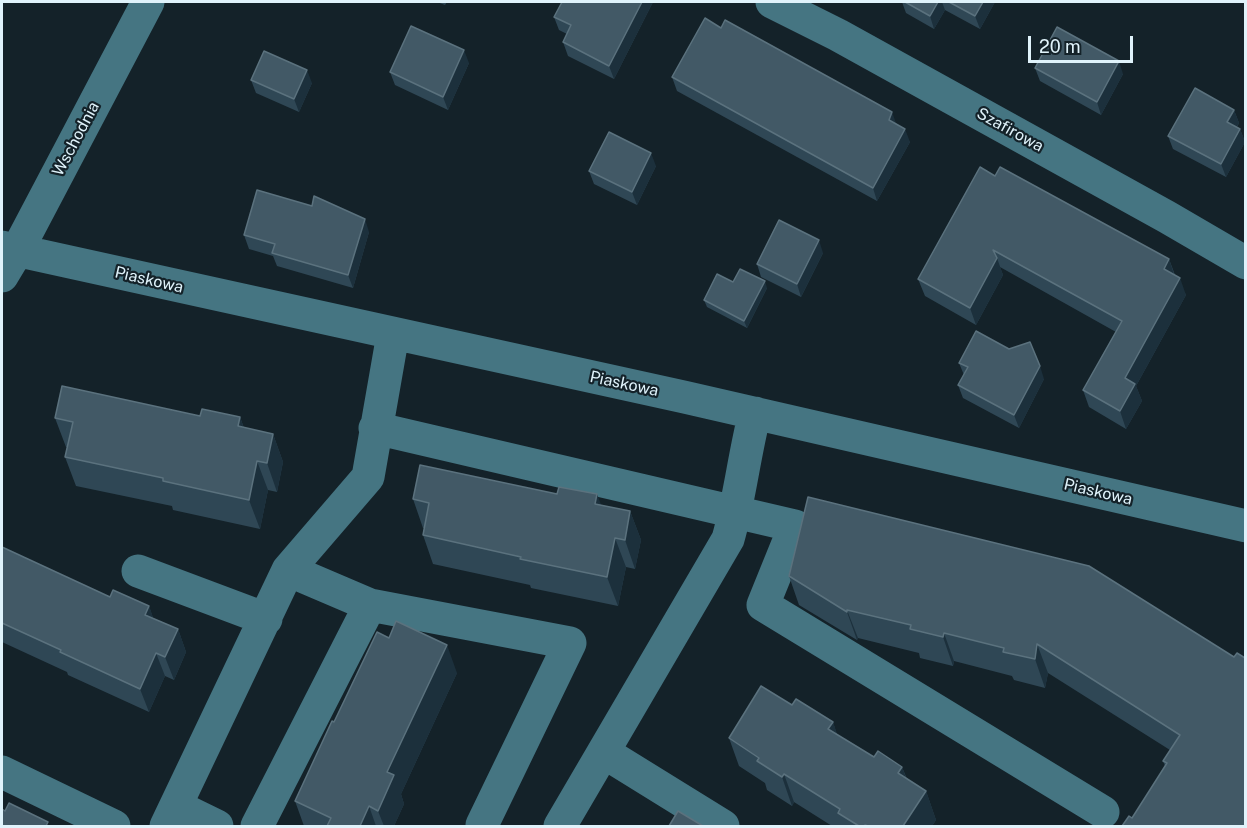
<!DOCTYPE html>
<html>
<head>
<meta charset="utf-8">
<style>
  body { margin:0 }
  #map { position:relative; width:1247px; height:828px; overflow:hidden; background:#142229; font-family:"Public Sans",sans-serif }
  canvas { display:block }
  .frame { position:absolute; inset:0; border:3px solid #e0f3fb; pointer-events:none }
  .scale { position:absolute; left:1028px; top:36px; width:105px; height:27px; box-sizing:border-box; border:3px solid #e0f3fb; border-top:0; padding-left:8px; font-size:18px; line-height:21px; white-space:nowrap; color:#e0f3fb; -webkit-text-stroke:4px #142229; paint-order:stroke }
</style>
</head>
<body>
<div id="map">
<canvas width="1247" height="828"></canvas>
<div class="frame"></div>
<div class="scale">20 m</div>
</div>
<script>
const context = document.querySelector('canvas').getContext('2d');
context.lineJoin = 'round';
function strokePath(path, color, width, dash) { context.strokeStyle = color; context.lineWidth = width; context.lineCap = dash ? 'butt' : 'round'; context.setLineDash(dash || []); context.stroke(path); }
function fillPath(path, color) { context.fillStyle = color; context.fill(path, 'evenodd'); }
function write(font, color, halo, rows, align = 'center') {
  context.font = font + ' "Public Sans",sans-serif'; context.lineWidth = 4.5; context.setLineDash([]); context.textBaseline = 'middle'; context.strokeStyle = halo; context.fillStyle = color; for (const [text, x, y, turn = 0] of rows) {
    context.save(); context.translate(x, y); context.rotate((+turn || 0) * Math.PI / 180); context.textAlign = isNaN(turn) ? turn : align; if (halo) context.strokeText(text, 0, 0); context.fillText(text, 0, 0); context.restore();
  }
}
strokePath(new Path2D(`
  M772,2L838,35L1167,217L1246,263
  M2,247L684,397L1246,526
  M2,276L17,251L148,2
  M375,428L795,526L763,605L1103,812
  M288,570L370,605L570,643L482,825
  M138,571L266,619
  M605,753L723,826
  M2,772L114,826
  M176,806L217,826
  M166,826L288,570L368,477L393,334
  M257,826L370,605
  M560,826L728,539C740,498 744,455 755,413`), '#457582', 33);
fillPath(new Path2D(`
  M437,2H447L445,5Z
  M653,2L614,79L568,56L563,42L567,34L559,30L554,17Z
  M902,2H995L980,29L945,10L934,29L906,13Z
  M469,63L448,110L395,85L390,72Z
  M1035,68L1123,74L1101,115L1040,81Z
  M672,77L897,124L910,142L877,201L677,91Z
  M251,80L312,83L299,112L256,93Z
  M1234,110L1239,123L1237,127L1240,129L1245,142L1226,177L1173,149L1168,136Z
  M656,166L637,205L594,184L589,171Z
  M995,176L1169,259L1175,275L1186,295L1136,386L1142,401L1126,429L1089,407L1083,390L1116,332L1000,267L1003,275L976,325L925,296L918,279Z
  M369,232L353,288L277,266L273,256L249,249L244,235Z
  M823,253L801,297L761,277L757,264Z
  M733,282L767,288L747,328L707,307L704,300Z
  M959,363L1044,379L1019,428L963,398L958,385L964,375Z
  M200,416L240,417L244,428L273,434L283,462L277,492L268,490L260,529L173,510L172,506L76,486L65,457L67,447H66L55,418Z
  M808,497L1089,566L1234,657L1237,653L1245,658V826H1122L1129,816L1132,818L1165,766L1163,761L1170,750L1048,673L1045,688L1014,680L1012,676L954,661L953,666L920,658L919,653L858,638L857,640L799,605L789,576Z
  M413,499L601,505L630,511L641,540L635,569L626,567L618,606L531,588L530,585L433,564L423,535L424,528H423Z
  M2,547L110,597L149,606L153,618L178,629L186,652L174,680L165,676L149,712L68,675L67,672L2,642Z
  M457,673L401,794L404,804L394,826H304L295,801L334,722Z
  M792,705L833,722L837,735L874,757L902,767L907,779L926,791L936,820L932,826H832L794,802L792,806L767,790L765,783L739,766L729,738Z`), '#2f4755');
fillPath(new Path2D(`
  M642,2H653L614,79L609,66Z
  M938,2H942L945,10L934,29L930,16Z
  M983,2H995L980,29L975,16Z
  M464,50L469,63L448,110L443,97Z
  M1119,61L1123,74L1101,115L1097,102Z
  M307,70L312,83L299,112L294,99Z
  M1234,110L1239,123L1232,135L1227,122Z
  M892,112L897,126L889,120Z
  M905,129L910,142L877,201L873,188Z
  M1240,129L1245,142L1226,177L1221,164Z
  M651,153L656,166L637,205L632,192Z
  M365,219L369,232L353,288L348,275Z
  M819,240L823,253L801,297L797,284Z
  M997,258L1003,275L976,325L970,308Z
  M1169,259L1175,277L1164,269Z
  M1180,278L1186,295L1136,386L1142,401L1126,429L1120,411L1125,378Z
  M765,281L767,288L747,328L744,321Z
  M1040,366L1044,379L1019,428L1014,415Z
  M240,417L250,446L238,426Z
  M273,434L283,462L277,492L267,463Z
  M257,461L268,490L260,529L249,500Z
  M597,494L608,523L595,504Z
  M630,511L641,540L635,569L625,540Z
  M615,538L626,567L618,606L607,577Z
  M149,606L157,629L145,615Z
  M847,610L858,638L857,640L847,612Z
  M178,629L186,652L174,680L165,657Z
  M944,633L954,661L953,666L943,637Z
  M1037,644L1048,673L1045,688L1035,659Z
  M447,645L457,673L401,794L404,804L394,826H384L378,811L387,772Z
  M156,653L165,676L149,712L140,689Z
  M833,722L843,751L828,729Z
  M902,767L913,796L898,773Z
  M784,774L794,802L792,806L782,777Z
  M926,791L936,820L932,826H903Z
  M369,806L376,826H360Z`), '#1c303c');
const building = new Path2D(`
  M562,2H642L609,66L563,42L571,25L554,17Z
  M905,2H938L930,16Z
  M949,2H983L975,16Z
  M705,18L721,28L725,20L892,112L889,120L905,129L873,188L672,77Z
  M411,26L464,50L443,97L390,72Z
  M1057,27L1119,61L1097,102L1035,68Z
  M264,51L307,70L294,99L251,80Z
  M1195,88L1234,110L1227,122L1240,129L1221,164L1168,136Z
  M609,132L651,153L632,192L589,171Z
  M980,167L995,176L1000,167L1169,259L1164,269L1180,278L1125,378L1135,384L1120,411L1083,390L1122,321L993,250L997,258L970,308L918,279Z
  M257,190L312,206L314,196L365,219L348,275L272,253L275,244L244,235Z
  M779,220L819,240L797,284L757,264Z
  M740,269L765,281L744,321L704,300L717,274L733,282Z
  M976,331L1009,349L1030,342L1040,366L1014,415L958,385L968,367L959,363Z
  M62,386L200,416L202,409L240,417L238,426L273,434L267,463L257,461L249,500L163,481V478L65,457L73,422L55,418Z
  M420,465L557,494L559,487L597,494L595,504L630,511L625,540L615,538L607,577L520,559L521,557L423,535L429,503L413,499Z
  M808,497L1089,566L1234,657L1237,653L1245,658V826H1122L1129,816L1132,818L1167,763L1163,761L1180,735L1037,644L1035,659L1003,652L1004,648L944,633L943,637L910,629L911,625L847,610V612L789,576Z
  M2,547L110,597L113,590L149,606L145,615L178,629L165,657L156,653L140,689L60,652L61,650L2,623Z
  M396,621L447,645L387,772L394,775L378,811L369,806L360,826H327L331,818L295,801L332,721L334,722L377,632L389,638Z
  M761,686L792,705L796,699L833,722L828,729L874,757L878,751L902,767L898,773L926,791L903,826H868L865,825L864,826H859L838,813L840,809L784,774L782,777L757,761L759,758L729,738Z
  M9,803L48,822L46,826H2V809L5,811Z
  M678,811L703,826H669Z`);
fillPath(building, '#425966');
strokePath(building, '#5b727e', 1.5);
write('16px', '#e0f3fb', '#142229', [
  ["Szafirowa",1010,130,29],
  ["Wschodnia",76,139,-62],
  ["Piaskowa",149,280,13],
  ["Piaskowa",624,384,12],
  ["Piaskowa",1098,492,13]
]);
</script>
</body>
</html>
